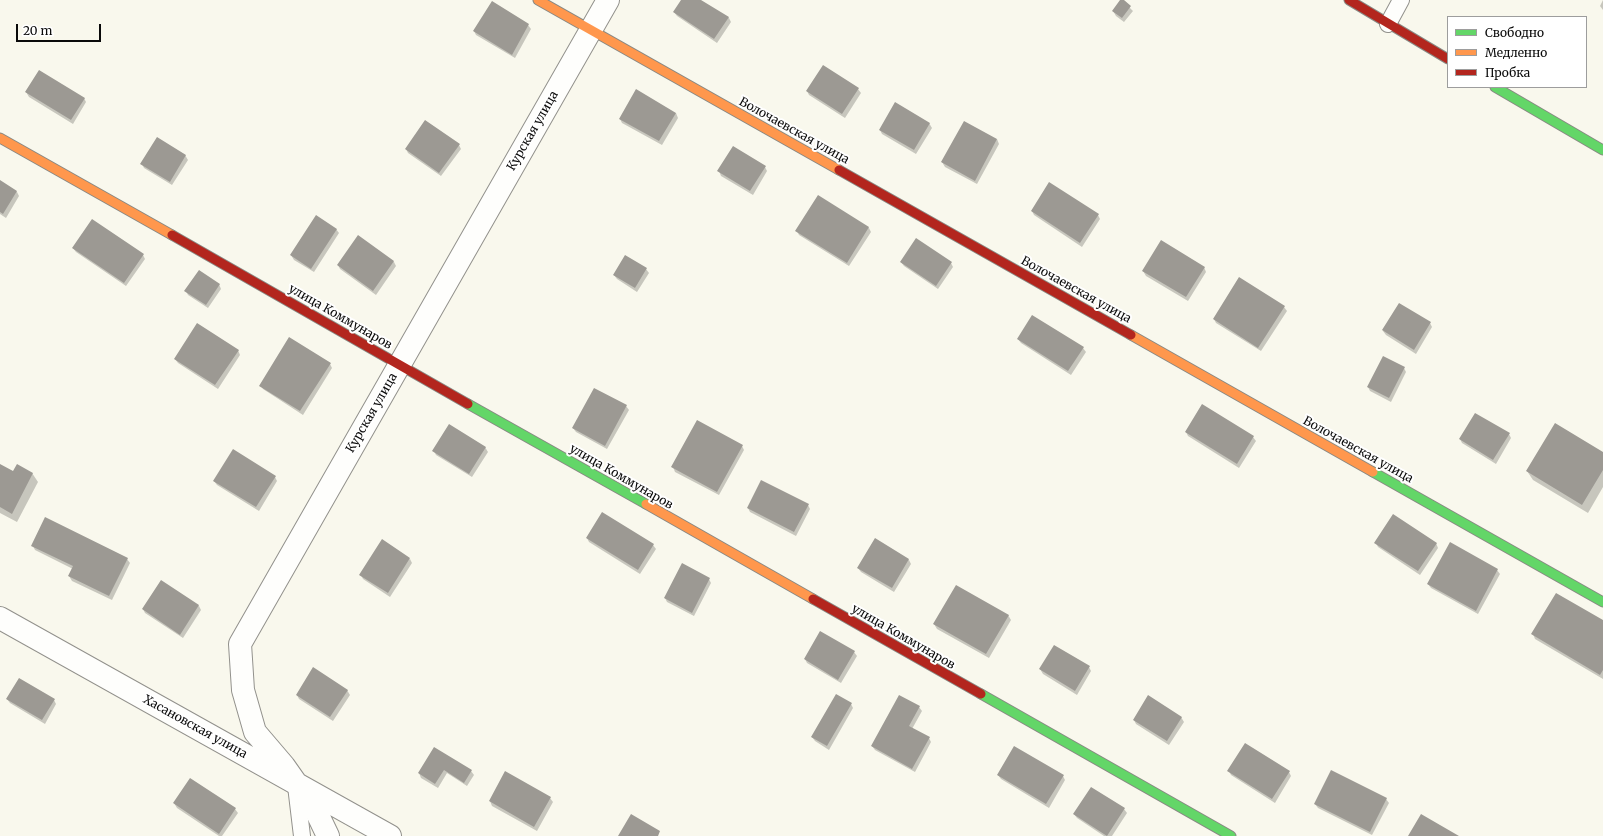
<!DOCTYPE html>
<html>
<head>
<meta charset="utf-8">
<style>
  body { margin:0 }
  #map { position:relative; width:1603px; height:836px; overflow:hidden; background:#f9f8ed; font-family:Merriweather,serif }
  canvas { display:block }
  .legend { position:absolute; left:1447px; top:16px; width:140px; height:72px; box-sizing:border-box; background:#fff; border:1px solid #9d9d9d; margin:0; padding:5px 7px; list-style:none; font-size:12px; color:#0a0a0a }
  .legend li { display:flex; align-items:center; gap:8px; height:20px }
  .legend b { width:20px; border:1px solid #9d9d9d }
  .scale { position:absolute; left:16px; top:24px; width:85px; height:18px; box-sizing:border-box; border:2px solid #0a0a0a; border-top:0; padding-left:5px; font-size:12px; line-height:14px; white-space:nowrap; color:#0a0a0a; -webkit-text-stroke:3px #fff; paint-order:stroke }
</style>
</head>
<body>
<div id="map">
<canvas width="1603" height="836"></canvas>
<ul class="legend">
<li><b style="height:5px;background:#63d668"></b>Свободно</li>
<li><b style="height:5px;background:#ff974d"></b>Медленно</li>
<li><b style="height:5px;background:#b3261e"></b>Пробка</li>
</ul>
<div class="scale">20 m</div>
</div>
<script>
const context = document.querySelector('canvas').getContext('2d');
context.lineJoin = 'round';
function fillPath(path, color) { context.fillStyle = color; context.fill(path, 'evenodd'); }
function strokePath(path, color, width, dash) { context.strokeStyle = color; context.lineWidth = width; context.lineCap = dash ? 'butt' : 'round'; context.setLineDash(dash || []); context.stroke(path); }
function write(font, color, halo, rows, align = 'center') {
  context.font = font + ' Merriweather,serif'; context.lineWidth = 4; context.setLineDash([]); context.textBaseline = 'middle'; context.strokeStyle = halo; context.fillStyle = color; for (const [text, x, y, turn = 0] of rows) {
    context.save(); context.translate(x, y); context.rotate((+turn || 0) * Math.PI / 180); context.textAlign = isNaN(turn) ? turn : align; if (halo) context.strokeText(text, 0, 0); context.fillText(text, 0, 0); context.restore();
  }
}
fillPath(new Path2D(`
  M682,0H699L729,18L731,22L717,43L677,16L674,12Z
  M1122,0L1133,11L1124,22L1116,16L1113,11Z
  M1603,0V10L1600,6Z
  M492,2L528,25L531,29L515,58L476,35L474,31Z
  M858,89L861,93L845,118L809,95L807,91Z
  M26,92L84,98L86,102L73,124L29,97Z
  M676,113L678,118L662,145L622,123L620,119Z
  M929,123L932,128L916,154L882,134L880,130Z
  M997,139L999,144L977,184L945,167L942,162Z
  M459,145L461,149L441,176L408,153L406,149Z
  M185,155L188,160L172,185L144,168L142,164Z
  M765,167L767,171L753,195L721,176L719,171Z
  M0,181L17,192L19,196L6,218L0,214Z
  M818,196L869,228L871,232L849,266L799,235L797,231Z
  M1032,211L1098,215L1100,219L1082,247L1034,215Z
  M336,229L339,233L314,272L294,260L291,255Z
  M358,237L394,262L396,266L376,295L340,269L338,265Z
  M73,248L143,255L145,259L126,286L76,252Z
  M901,262L951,263L953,267L938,289L904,266Z
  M1204,267L1206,272L1188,301L1146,276L1143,271Z
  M646,269L649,273L637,292L617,279L614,275Z
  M219,284L221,289L208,308L188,295L186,291Z
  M1284,307L1287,311L1261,351L1216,323L1214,319Z
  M1430,323L1432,327L1416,354L1386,335L1383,331Z
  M1018,339L1083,348L1086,352L1071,375L1021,343Z
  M238,350L240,355L218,389L178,363L175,359Z
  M330,364L332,368L303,415L263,389L261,385Z
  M1404,368L1406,372L1391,402L1370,391L1368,387Z
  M1202,405L1253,437L1256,441L1239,468L1188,436L1186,432Z
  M626,406L629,410L607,449L576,432L573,428Z
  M1509,434L1511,438L1496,464L1462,443L1460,439Z
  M742,446L744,450L719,495L675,472L673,467Z
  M485,447L488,452L472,477L436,455L434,451Z
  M1603,453V487L1588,513L1533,480L1527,471Z
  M0,465L14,472L32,473L38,482L17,522L0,513Z
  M275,477L277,481L259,511L217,485L214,481Z
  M808,505L810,509L796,536L750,512L748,508Z
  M587,538L653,545L656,549L640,574L589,542Z
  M875,539L909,560L911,564L894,592L861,572L858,568Z
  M1376,543H1436L1438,548L1420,575L1378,547Z
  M1450,544L1497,570L1500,574L1478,614L1431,588L1428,584Z
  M33,546L127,559L130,563L112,600L72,581L69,576L73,569L35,550Z
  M410,559L412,563L390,597L363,579L361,575Z
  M709,579L711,583L694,616L667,602L665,598Z
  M161,581L199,606L201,610L183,638L145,613L143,609Z
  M1008,615L1011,620L989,658L937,629L934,624Z
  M1603,621V679L1535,639L1533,634Z
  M854,652L857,656L841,683L807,663L805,659Z
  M1089,667L1091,671L1077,695L1043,674L1040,669Z
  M347,690L350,695L333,721L299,699L297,695Z
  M7,699L54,700L56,704L45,724L10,703Z
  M851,704L853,708L829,750L815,741L812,737Z
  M919,707L922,711L912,729L929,738L931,742L915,772L875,750L872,746Z
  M1181,717L1184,722L1169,745L1136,724L1134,720Z
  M434,748L471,771L474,775L467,786L447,773L438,788L421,778L419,773Z
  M1229,771L1289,772L1291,776L1275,803L1231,775Z
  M998,775L1063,776L1065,780L1049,808L1001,779Z
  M550,798L553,802L537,831L492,806L490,801Z
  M1386,799L1389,803L1372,835L1318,808L1315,804Z
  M174,803L235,809L238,813L222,836H219L177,808Z
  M1124,809L1127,813L1112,836H1104L1077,818L1074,814Z`), '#0003');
fillPath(new Path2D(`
  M681,0H701L729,17L714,39L673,12Z
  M1120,0H1124L1131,6L1122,18L1112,11Z
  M492,1L529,24L512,55L473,31Z
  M823,65L859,88L842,114L806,91Z
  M39,70L85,98L71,120L25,92Z
  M636,89L676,113L659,141L619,119Z
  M895,102L930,123L914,150L879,130Z
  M425,120L460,144L439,173L405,149Z
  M964,121L997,139L975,181L941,162Z
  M157,137L186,155L170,182L140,164Z
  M733,146L766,166L750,191L717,171Z
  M0,180L17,191L3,214L0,212Z
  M1049,182L1099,214L1080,243L1031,211Z
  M818,195L869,227L847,263L795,231Z
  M316,215L337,229L311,269L290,255Z
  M92,219L144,254L124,283L72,248Z
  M358,235L394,261L373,291L337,265Z
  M916,238L952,262L936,286L900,262Z
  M1161,240L1205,267L1186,297L1142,271Z
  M625,255L647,268L635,288L613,275Z
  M199,270L220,284L206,305L184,291Z
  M1239,277L1285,306L1258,348L1213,319Z
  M1399,303L1431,322L1414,350L1382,330Z
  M1032,315L1084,347L1068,371L1017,339Z
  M197,323L239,350L215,385L174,359Z
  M289,337L331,363L300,411L259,386Z
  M1383,356L1405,367L1389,398L1367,387Z
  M594,388L627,405L605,446L572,428Z
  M1202,404L1254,436L1237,464L1185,432Z
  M1475,413L1510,433L1493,460L1459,439Z
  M697,420L743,445L717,492L671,467Z
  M1555,423L1603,452V470L1582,505L1526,471Z
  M449,424L486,447L469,474L432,451Z
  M233,449L276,476L256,507L213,481Z
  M0,464L13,471L17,464L33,473L12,514L0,507Z
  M761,480L809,504L794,532L747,508Z
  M602,512L654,544L638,570L586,538Z
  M1393,514L1437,543L1418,571L1374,543Z
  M45,517L128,558L109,596L68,576L73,566L31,546Z
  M875,538L909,559L892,588L857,568Z
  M382,539L410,558L388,593L359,575Z
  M1450,542L1498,569L1476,611L1427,584Z
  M682,563L710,578L692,613L664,598Z
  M161,580L199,605L180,635L142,609Z
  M956,585L1009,615L986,654L933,624Z
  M1556,593L1603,620V670L1600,675L1531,634Z
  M820,631L855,651L838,680L804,659Z
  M1054,645L1090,666L1075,691L1039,669Z
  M313,667L348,690L330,717L296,695Z
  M19,678L55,699L42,720L6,699Z
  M836,694L852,703L827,746L811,737Z
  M899,695L920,706L909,726L930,737L912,769L871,746Z
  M1148,695L1182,717L1167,741L1133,720Z
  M1245,743L1290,771L1272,799L1227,771Z
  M1014,746L1064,775L1046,804L997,775Z
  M434,747L472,770L464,783L444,770L435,784L418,773Z
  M1331,770L1387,798L1370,832L1314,804Z
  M505,771L551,797L534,827L489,801Z
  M190,778L236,808L219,834L173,803Z
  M1091,787L1125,808L1107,836L1073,814Z
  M631,814L660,831L658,836H618Z
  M1421,814L1459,836H1408Z`), '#9c9993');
const lane = new Path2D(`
  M1388,24L1401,0
  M296,786L302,836`);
const street = new Path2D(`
  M0,618L390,836
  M328,836L317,813L284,766L255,732L243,690L240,644L608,0`);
const fast = new Path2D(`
  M1495,87L1603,150
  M468,404L646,504
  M1373,472L1603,602
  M981,694L1231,836`);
const slow = new Path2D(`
  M538,0L839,170
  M0,138L172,235
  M1131,335L1373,472
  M646,504L813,599`);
const jam = new Path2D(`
  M1349,0L1448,59
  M839,170L1131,335
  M172,235L468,404
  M813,599L981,694`);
strokePath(lane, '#92918c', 18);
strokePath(street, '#92918c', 24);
strokePath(fast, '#888883', 11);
strokePath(slow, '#888883', 11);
strokePath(jam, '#888883', 11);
strokePath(lane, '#fefefc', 16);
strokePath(street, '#fefefc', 22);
strokePath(fast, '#63d668', 9);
strokePath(slow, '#ff974d', 9);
strokePath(jam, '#b3261e', 9);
write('12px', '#0a0a0a', '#fff', [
  ["Курская улица",533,131,-60],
  ["Волочаевская улица",794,131,29],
  ["Волочаевская улица",1076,290,29],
  ["улица Коммунаров",340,317,30],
  ["Курская улица",372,413,-60],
  ["Волочаевская улица",1358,450,29],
  ["улица Коммунаров",621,477,30],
  ["улица Коммунаров",903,637,30],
  ["Хасановская улица",195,727,29]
]);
</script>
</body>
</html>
